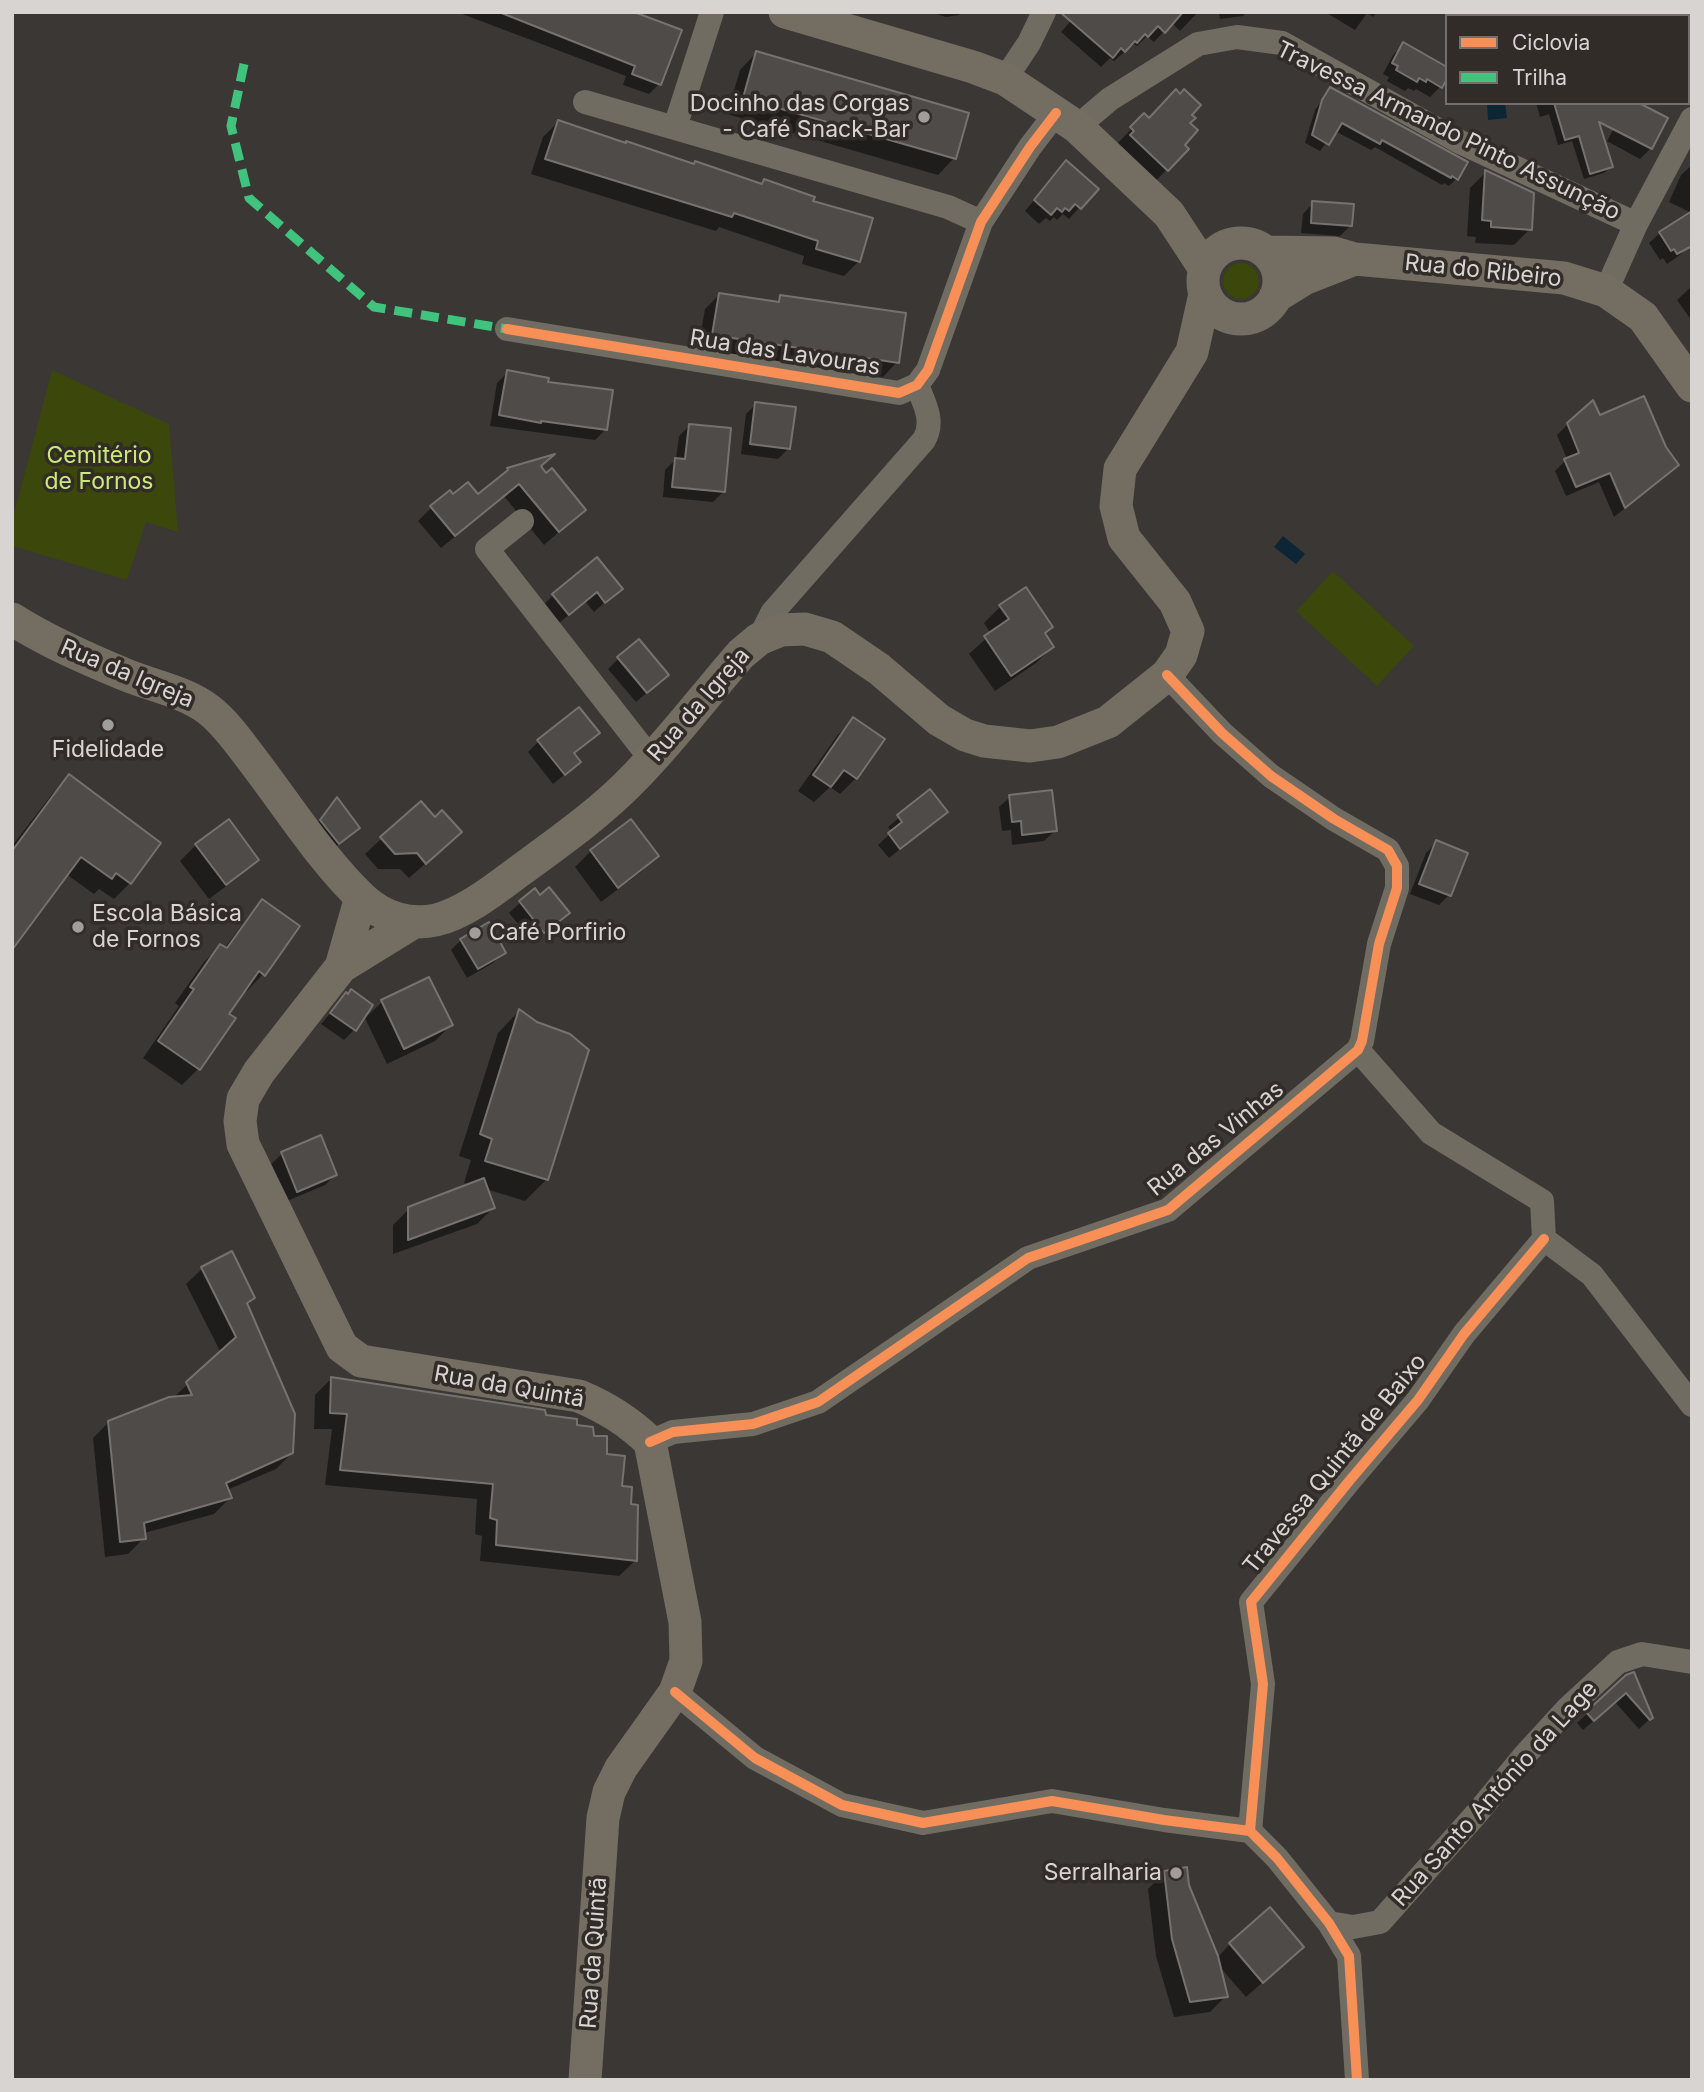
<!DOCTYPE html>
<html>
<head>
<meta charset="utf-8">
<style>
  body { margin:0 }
  #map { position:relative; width:1704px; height:2092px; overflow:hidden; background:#3a3735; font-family:Inter,sans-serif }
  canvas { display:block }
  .frame { position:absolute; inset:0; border:14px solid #d8d4d2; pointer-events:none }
  .legend { position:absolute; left:1445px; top:14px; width:245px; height:91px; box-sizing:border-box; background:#322c28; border:2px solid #746f6c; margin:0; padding:9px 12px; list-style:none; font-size:21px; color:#d8d4d2 }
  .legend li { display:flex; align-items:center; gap:14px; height:35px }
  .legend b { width:35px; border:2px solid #746f6c }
</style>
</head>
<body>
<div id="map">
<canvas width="1704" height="2092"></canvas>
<div class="frame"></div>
<ul class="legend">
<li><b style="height:9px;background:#f78f57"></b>Ciclovia</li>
<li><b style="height:9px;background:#40c37c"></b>Trilha</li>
</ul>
</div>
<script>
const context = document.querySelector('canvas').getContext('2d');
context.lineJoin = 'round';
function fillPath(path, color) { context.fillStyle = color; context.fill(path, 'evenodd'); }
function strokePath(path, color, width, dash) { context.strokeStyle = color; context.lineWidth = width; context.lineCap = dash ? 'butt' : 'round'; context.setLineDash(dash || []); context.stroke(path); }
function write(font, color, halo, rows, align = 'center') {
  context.font = font + ' Inter,sans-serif'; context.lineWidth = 7; context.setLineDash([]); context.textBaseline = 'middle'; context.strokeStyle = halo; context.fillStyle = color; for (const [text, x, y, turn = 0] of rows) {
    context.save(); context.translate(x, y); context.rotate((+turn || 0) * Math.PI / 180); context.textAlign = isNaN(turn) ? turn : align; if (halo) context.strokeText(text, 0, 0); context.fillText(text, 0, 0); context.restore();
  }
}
fillPath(new Path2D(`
  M1223 281a18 18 0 1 1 36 0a18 18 0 1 1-36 0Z
  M52,370L169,424L178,532L146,522L127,580L12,546V521Z
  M1333,571L1414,646L1377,686L1296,611Z`), '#3c470b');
fillPath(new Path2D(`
  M1487,103H1505L1507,118L1488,120Z
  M1283,536L1305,554L1296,564L1274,547Z`), '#0c2635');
fillPath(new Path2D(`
  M457,12H629L659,84L649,94L623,85L626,76Z
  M930,12H962L959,15L946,17Z
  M1079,12H1198L1180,31L1172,23L1154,42L1147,36L1137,46L1134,44L1114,61L1110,58L1101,67L1061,32Z
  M1219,12H1247L1243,16L1220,19Z
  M1325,12H1377L1373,17L1367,13L1355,30Z
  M1674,13V16H1639Z
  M1404,44L1440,87L1430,97L1416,89L1414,91L1408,88L1405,91L1387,81L1389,77L1383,74L1393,55Z
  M756,53L954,158L938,175L727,114L740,70Z
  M1330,89L1456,179L1449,186L1444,183L1442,185L1375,147L1371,150L1335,131L1320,151L1305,143L1315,110Z
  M1536,103H1592L1611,167L1604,173L1584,179L1572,141L1558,145L1549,114L1540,117Z
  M1623,112L1651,148L1640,159L1607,141Z
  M1190,115L1182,145L1186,149L1151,186L1116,145L1144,116L1148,120Z
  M558,122L761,185L764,181L811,202L859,261L844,276L802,264L804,256L719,227L716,231L531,174L543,137Z
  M1066,162L1096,189L1069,219L1063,214L1057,220L1054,217L1050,221L1046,218L1039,224L1025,211Z
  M1692,165V213L1669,202L1681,175Z
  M1486,172L1530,229L1514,245L1475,243L1476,237L1467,236L1470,188Z
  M1313,203L1351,225L1340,236L1301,233L1303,214Z
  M1660,233L1691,245L1680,255L1667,264L1663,258L1660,260L1649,243Z
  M1692,286V321L1677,300Z
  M719,295L774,303L781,297L897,362L883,377L698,349L705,309Z
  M508,372L606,429L595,440L490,426L497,383Z
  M756,404L789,448L778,459L741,454L746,414Z
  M1599,417L1666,475L1614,517L1599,482L1566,496L1555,471L1567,459L1557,435L1568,424Z
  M689,426L724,491L713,502L663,497L665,470L676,459L679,436Z
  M548,457L539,467L584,510L544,545L504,496L441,548L418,521L432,507L478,497L508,470Z
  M621,588L594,612L585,601L558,624L543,606L553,595Z
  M1025,589L1043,634L1052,647L1036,663L995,691L969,654L991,634L984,623L1000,607Z
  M618,659L667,675L636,702L608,669Z
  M854,719L856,778L840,794L830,787L814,802L798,791L837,736Z
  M598,733L573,754L568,772L553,784L528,752L538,742Z
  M69,777L159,844L130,883L114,899L99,889L94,894L66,874L12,947V846L53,793Z
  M930,792L946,812L889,858L878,845L892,832L888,827Z
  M1010,797L1055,831L1044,841L1012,845L1011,830L1002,831L999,807Z
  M337,799L358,828L328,853L311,831Z
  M420,803L443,848L409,878L400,869H378L365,854Z
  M630,821L657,856L641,872L601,902L575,867L591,851Z
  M1437,842L1449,895L1439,905L1410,894L1426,853Z
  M196,845L257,859L241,875L209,899L180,861Z
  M534,890L540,897L567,913L533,942L509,913Z
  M263,901V974L247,991L245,989L227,1014L198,1069L182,1085L143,1058L179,1006L175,1003L204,962L221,946L224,949L247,918Z
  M461,940L504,952L493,963L467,978L451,950Z
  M429,979L451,1025L435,1041L387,1064L365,1018L382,1002Z
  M346,995L354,1030L344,1040L321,1024Z
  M519,1011L547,1179L525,1201L486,1189L493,1208L477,1224L393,1254V1225L409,1209L471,1185L464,1183L471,1160L459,1156L498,1033Z
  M320,1138L335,1175L325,1185L287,1201L271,1164L282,1154Z
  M231,1254L253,1298L246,1305L292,1453L276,1469L227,1490L230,1498L214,1514L144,1533V1538L128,1554L105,1557L93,1438L109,1422L172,1399L221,1353L186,1284L202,1269Z
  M331,1379L544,1417L575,1426L592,1438L605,1455L630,1505L636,1560L619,1576L480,1561L482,1536L475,1534L477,1499L325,1485L332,1429H314L315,1395Z
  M1627,1677L1651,1718L1639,1729L1615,1702L1583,1730L1577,1723Z
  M1164,1873L1188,1886L1217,1958L1230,1944L1302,1947L1246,1997L1219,1966L1226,1996L1210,2012L1174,2017L1156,1956L1148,1889Z`), '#0007');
const building = new Path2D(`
  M499,12H634L682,30L661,85L632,74L635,66Z
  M1060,12H1183L1165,33L1158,26L1148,37L1145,34L1137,43L1135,41L1125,52L1121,48L1113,58Z
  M1403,42L1447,67V79L1442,88L1427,79L1426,82L1419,78L1417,82L1396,70L1398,66L1392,63Z
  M756,51L969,113L956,159L743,98Z
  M1330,87L1468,162L1458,180L1452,176L1451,178L1382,140L1380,144L1342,123L1329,145L1312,135L1322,100Z
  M1176,89L1180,94L1184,89L1201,105L1192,115L1196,118L1190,123L1198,130L1185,145L1189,149L1168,171L1130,135L1134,131L1130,127L1144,113L1149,118Z
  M1554,103H1639L1668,118L1652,149L1599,122L1613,167L1590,174L1579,136L1565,140Z
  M558,120L626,143V141L694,164L695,161L762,184L764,179L815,197L813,201L873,218L860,262L816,249L818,241L734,213L732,217L545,159Z
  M1066,160L1099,189L1081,209L1075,204L1069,211L1065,208L1062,212L1057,208L1051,215L1034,200Z
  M1485,170L1534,193L1532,230L1491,227V221L1482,220Z
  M1312,201L1354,204L1352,226L1311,223Z
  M1692,211V246L1677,254L1674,249L1671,251L1659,232Z
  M719,293L779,302L780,295L906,313L899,363L712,335Z
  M507,370L549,378L548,382L613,390L607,430L541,421V423L499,415Z
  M1644,396L1666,447L1679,465L1625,508L1610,473L1576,487L1564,459L1579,453L1567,423L1593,400L1600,415Z
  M755,402L796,407L790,449L750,444Z
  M689,424L731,428L725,492L672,487L675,458L685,459Z
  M555,454L541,466L546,473L552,468L586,510L559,532L519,484L455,536L430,506L450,490L453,494L468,482L478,494L508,470L507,468Z
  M597,557L623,589L605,603L597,592L569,615L552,594Z
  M1026,587L1053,627L1045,633L1054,647L1011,676L984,636L1009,619L999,605Z
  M639,639L669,675L647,693L617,657Z
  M579,707L600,733L574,753L581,762L565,775L537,740Z
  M853,717L885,739L857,779L844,770L831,787L813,775Z
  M69,774L161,843L131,884L116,873L112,879L81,857L12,950V851Z
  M930,789L948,812L900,849L888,833L902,822L897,815Z
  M1052,790L1057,831L1022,835L1021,821L1012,822L1009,795Z
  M337,797L360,828L339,844L320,820Z
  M421,801L435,817L442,810L462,832L426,864L417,853L395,854L380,837Z
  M229,819L259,860L226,885L195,844Z
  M631,819L659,856L618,888L590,850Z
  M1436,840L1468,853L1451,896L1419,884Z
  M549,887L570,913L544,933L519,901L535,888L540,895Z
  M262,899L300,926L265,976L259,971L229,1014L236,1018L200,1070L158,1041L194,989L190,987L220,944L227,948Z
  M489,922L506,953L478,969L460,939Z
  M429,977L453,1025L404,1049L381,1000Z
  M351,989L373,1005L356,1031L330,1013L346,992L348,994Z
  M519,1009L537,1022L570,1034L589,1050L548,1180L485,1161L492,1139L480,1134Z
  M321,1135L337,1175L297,1192L281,1152Z
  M484,1178L495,1208L408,1240V1207Z
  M232,1251L255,1298L247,1303L295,1414L293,1453L226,1483L232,1498L144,1523L146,1539L120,1542L108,1421L169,1397L192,1395L186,1382L236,1337L201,1267Z
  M331,1377L545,1410L546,1415L577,1419V1425L593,1427L594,1436H607V1454L625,1456L622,1486L632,1487L631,1504L638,1505L637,1561L496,1545L497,1520L490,1518L493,1484L340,1470L347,1414L330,1413Z
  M1634,1672L1653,1718L1650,1720L1626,1693L1594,1721L1586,1712L1626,1675Z
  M1187,1867L1189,1885L1218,1956L1228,1997L1190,2002L1172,1939L1164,1871Z
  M1270,1907L1304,1947L1263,1983L1229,1943Z`);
fillPath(building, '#4e4b49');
strokePath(building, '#757270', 2);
strokePath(new Path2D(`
  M1005,79L1029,43L1044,12
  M585,102L948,207L981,222
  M675,127L712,12
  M1077,127L1110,99L1198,44L1237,37L1282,43L1458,141L1636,224
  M1606,291L1636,224L1692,119
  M507,329L899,393L917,385L928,370L981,222L1030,147L1056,113
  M522,521L487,549L651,759
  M759,639L772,613L924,440C935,421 924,403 917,385
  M1358,1050L1431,1133L1542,1201L1544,1239
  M1544,1239L1592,1275L1692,1405
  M650,1442L673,1432L753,1424L818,1402L1028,1258L1168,1210L1358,1050L1362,1041L1379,944L1397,888V866L1388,850L1334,819L1271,776L1222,733L1167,675
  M675,1692L755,1758L842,1805L923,1823L1052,1801L1164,1820L1250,1831L1277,1858L1329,1923L1349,1956L1357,2080
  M1250,1831L1263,1684L1251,1602L1350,1480L1418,1400L1464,1334L1544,1239
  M1329,1923L1353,1927L1380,1922L1478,1812L1524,1756L1567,1709L1618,1662L1642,1654L1692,1662`), '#716c61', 24);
strokePath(new Path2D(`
  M785,12L973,67L1005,79L1077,127L1169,214L1205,269
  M1203 281a38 38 0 1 1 76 0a38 38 0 1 1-76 0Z
  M1266,252L1334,253L1355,259L1564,278L1606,291L1643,317L1692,386
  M1275,297L1304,279L1355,259
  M12,619C48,642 87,659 126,675C153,686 186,692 209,710C226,723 241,745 254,762C287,805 324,863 363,899C383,917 409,926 436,920C465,913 495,889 518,872C559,842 602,812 637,775C674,737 706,694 741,654L759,639L781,630L805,629L832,637L879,669L939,720L965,735L984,741L1030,746L1058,742L1108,722L1167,675L1181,655L1188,631L1175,602L1124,538L1116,506L1120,469L1192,352L1205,294
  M414,922L341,967L259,1072L243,1099L240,1121L243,1144L342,1347L361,1361L579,1396C607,1408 628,1421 650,1442L685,1622L686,1661L675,1692L621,1768L609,1792L603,1818L585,2080
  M341,967L361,897`), '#736d62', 33);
strokePath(new Path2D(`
  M244,64L231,126L249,198L374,307L507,329`), '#40c37c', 9, [18, 9]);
strokePath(new Path2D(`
  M507,329L899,393L917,385L928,370L981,222L1030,147L1056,113
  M650,1442L673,1432L753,1424L818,1402L1028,1258L1168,1210L1358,1050L1362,1041L1379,944L1397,888V866L1388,850L1334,819L1271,776L1222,733L1167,675
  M675,1692L755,1758L842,1805L923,1823L1052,1801L1164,1820L1250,1831L1277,1858L1329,1923L1349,1956L1357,2080
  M1250,1831L1263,1684L1251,1602L1350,1480L1418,1400L1464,1334L1544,1239`), '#f78f57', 10);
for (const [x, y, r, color] of [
  [924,117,7,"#a19d9b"],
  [108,725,7,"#a19d9b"],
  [78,927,7,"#a19d9b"],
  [475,933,7,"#a19d9b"],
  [1176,1873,7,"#a19d9b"]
]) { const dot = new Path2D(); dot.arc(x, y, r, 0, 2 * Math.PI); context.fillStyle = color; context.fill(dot); strokePath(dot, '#322c28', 2.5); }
write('23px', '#d8d4d2', '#322c28', [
  ["Docinho das Corgas",910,104],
  ["- Café Snack-Bar",910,130],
  ["Fidelidade",108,750,"center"],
  ["Escola Básica",92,914,"left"],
  ["de Fornos",92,940,"left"],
  ["Café Porfirio",489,933,"left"],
  ["Serralharia",1162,1873]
], 'right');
write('23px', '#d8d4d2', '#322c28', [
  ["Travessa Armando Pinto Assunção",1448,131,26],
  ["Rua do Ribeiro",1483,271,6],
  ["Rua das Lavouras",785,353,9],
  ["Rua da Igreja",127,674,23],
  ["Rua da Igreja",699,705,-49],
  ["Rua das Vinhas",1216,1139,-39],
  ["Rua da Quintã",509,1387,10],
  ["Travessa Quintã de Baixo",1335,1464,-51],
  ["Rua Santo António da Lage",1495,1794,-48],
  ["Rua da Quintã",594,1953,-86]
]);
write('23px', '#cbe976', '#322c28', [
  ["Cemitério",99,456],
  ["de Fornos",99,482]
]);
</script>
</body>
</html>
